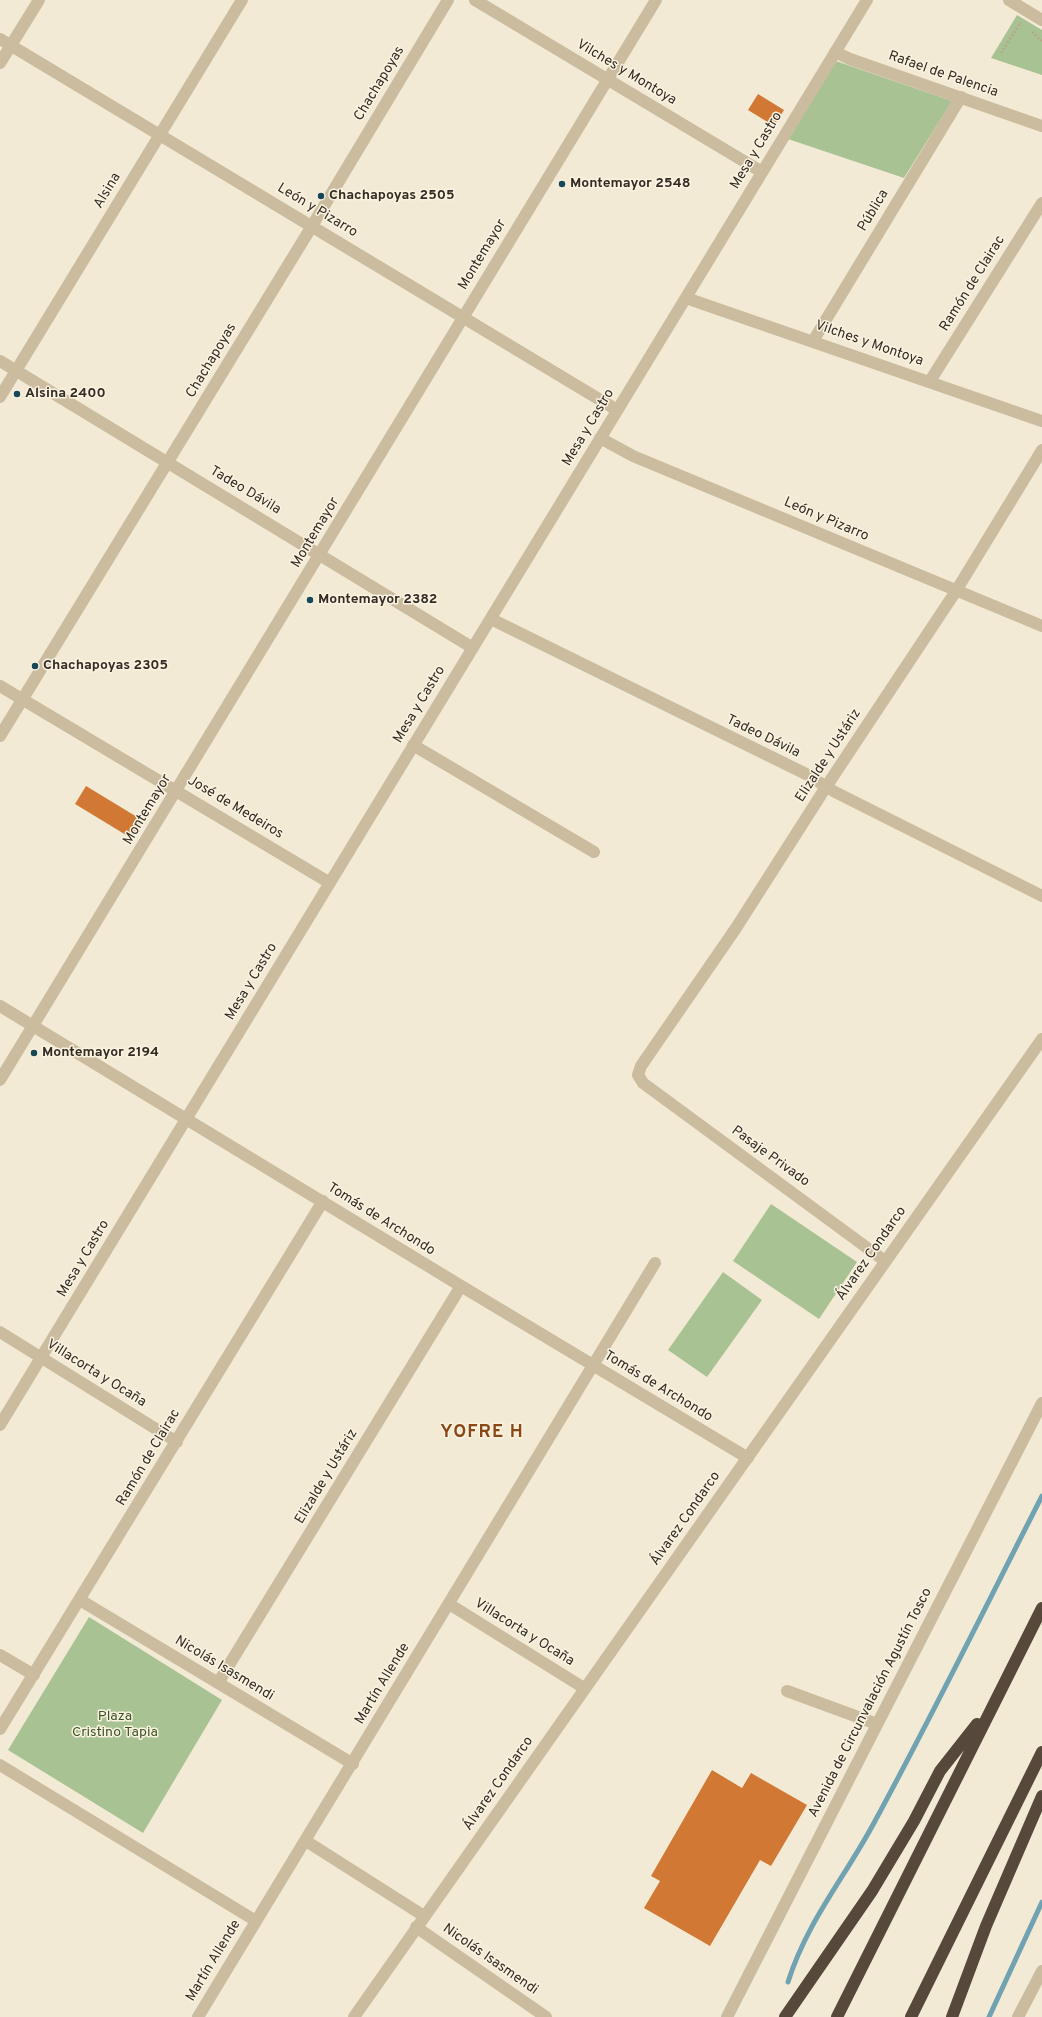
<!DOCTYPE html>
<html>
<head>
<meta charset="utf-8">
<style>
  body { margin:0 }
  canvas { display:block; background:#f2ead4 }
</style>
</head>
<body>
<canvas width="1042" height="2017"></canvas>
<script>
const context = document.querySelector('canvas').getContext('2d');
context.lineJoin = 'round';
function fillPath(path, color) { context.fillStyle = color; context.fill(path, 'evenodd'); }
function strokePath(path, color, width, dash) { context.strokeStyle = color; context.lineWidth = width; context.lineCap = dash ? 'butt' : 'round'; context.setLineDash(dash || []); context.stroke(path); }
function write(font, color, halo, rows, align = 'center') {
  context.font = font + ' Overpass,sans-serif'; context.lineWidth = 3; context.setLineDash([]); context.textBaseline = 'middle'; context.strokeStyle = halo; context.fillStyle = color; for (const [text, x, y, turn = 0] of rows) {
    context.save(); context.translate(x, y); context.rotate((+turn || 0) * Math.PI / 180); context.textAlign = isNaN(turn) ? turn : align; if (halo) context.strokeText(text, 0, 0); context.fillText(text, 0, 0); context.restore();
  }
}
fillPath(new Path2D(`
  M1017,15L1042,30V75L991,58Z
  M836,61L952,101L904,178L788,139Z
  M771,1204L857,1262L819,1319L733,1261Z
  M723,1272L762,1300L707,1377L668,1350Z
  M89,1617L222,1700L143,1833L8,1750Z`), '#a9c294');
strokePath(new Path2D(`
  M788,1982C807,1921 846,1876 875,1821C933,1714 987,1604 1042,1496
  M989,2017L1042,1902`), '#71a2b2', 5);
fillPath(new Path2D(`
  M758,94L784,110L774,126L748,110Z
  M86,786L142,820L131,838L75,804Z
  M712,1770L742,1788L751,1773L807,1805L771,1866L760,1860L710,1946L644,1908L660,1881L651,1876Z`), '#d17934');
strokePath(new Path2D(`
  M1032,32L1042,41
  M1001,53L1021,22`), '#b7a68a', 2.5, [2, 2]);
strokePath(new Path2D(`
  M475,0L762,172
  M1009,0L1042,20
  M0,39L617,410
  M835,52L850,59L1042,126
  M0,63L39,0
  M686,298L1042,421
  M813,341L961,97
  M0,361L473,648
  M930,381L1042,203
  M0,397L242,0
  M600,438L633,456L1042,626
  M491,619L806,774L835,792L1042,896
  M0,686L330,883
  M0,736L312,226L448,0
  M413,745L594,852
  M0,1006L461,1286L748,1458
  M0,1080L656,0
  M885,1261L643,1083L638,1075L641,1066L736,928L826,787L956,591L1042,450
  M0,1332L177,1442
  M0,1425L867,0
  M80,1600L353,1764
  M449,1604L584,1688
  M0,1655L34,1675
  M218,1683L461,1286
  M787,1691L877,1724
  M0,1729L323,1201
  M0,1765L256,1921
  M306,1841L424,1916
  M416,1927L546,2017
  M198,2017L655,1263
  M354,2017L1042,1039
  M727,2017L1042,1403
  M1018,2017L1042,1971`), '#cbbca0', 12);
strokePath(new Path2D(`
  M785,2017L872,1891L914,1821L940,1771L977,1724
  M837,2017L1042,1608
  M911,2017L1042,1752
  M952,2017L986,1926L1042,1796`), '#56483a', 12);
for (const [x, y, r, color] of [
  [562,184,4,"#164758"],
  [321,196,4,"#164758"],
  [17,394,4,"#164758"],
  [310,600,4,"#164758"],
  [35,666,4,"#164758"],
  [34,1053,4,"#164758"]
]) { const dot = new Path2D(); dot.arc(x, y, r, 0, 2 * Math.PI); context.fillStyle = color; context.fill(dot); strokePath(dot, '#faf3e0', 1.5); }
write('14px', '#342c24', '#faf3e0', [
  ["Vilches y Montoya",626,73,31],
  ["Rafael de Palencia",943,75,19],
  ["Chachapoyas",380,84,-59],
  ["Mesa y Castro",757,151,-59],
  ["Alsina",108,191,-59],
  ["León y Pizarro",317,211,31],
  ["Pública",874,211,-59],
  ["Montemayor",483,255,-59],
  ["Ramón de Clairac",973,284,-58],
  ["Vilches y Montoya",869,344,19],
  ["Chachapoyas",212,361,-59],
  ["Mesa y Castro",589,428,-59],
  ["Tadeo Dávila",245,491,31],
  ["León y Pizarro",826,520,23],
  ["Montemayor",316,533,-59],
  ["Mesa y Castro",420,705,-59],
  ["Tadeo Dávila",763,737,26],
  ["Elizalde y Ustáriz",829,756,-57],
  ["José de Medeiros",235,808,31],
  ["Montemayor",148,810,-59],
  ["Mesa y Castro",252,982,-59],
  ["Pasaje Privado",770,1157,36],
  ["Tomás de Archondo",381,1220,32],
  ["Álvarez Condarco",872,1254,-55],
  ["Mesa y Castro",84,1259,-59],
  ["Villacorta y Ocaña",96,1374,32],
  ["Tomás de Archondo",658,1387,31],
  ["Ramón de Clairac",149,1458,-59],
  ["Elizalde y Ustáriz",327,1477,-59],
  ["Álvarez Condarco",686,1519,-55],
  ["Villacorta y Ocaña",524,1633,32],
  ["Nicolás Isasmendi",224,1669,31],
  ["Martín Allende",383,1684,-59],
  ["Avenida de Circunvalación Agustín Tosco",871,1703,-63],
  ["Álvarez Condarco",499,1784,-55],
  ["Nicolás Isasmendi",490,1960,35],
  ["Martín Allende",214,1961,-59]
]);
write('bold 14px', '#342c24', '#faf3e0', [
  ["Montemayor 2548",570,184],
  ["Chachapoyas 2505",329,196],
  ["Alsina 2400",25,394],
  ["Montemayor 2382",318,600],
  ["Chachapoyas 2305",43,666],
  ["Montemayor 2194",42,1053]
], 'left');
write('14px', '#3a5426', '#faf3e0', [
  ["Plaza",115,1717],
  ["Cristino Tapia",115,1733]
]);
context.letterSpacing = '1px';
write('bold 18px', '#894816', '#faf3e0', [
  ["YOFRE H",482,1433]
]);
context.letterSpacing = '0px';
</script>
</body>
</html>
